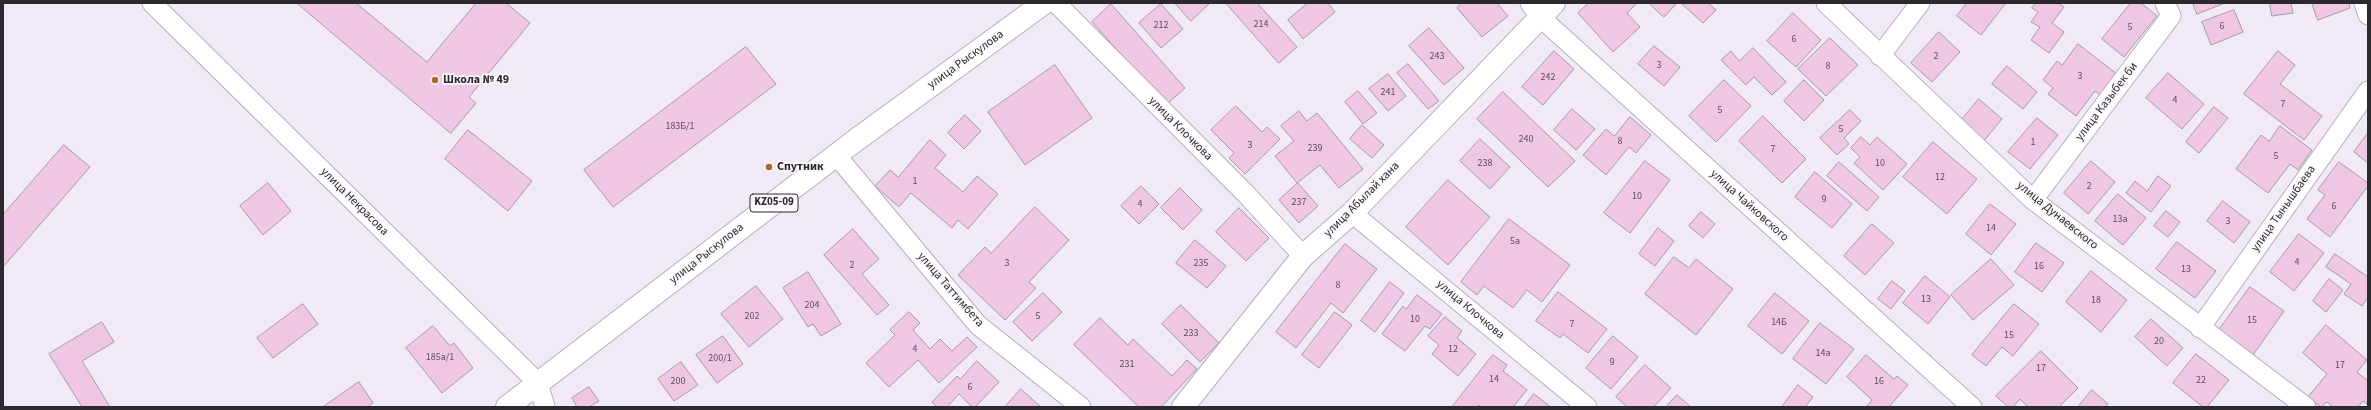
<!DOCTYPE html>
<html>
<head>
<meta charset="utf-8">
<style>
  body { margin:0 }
  #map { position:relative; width:2371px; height:410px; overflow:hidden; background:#f1e9f5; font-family:"Source Sans 3",sans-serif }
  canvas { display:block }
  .frame { position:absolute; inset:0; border:4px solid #2c292e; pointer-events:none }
</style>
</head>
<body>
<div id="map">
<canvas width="2371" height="410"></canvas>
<div class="frame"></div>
</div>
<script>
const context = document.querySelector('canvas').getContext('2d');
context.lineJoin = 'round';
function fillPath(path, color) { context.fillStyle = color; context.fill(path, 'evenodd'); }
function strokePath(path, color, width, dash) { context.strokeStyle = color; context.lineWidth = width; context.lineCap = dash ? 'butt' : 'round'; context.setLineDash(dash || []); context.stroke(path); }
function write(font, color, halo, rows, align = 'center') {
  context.font = font + ' "Source Sans 3",sans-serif'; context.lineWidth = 3.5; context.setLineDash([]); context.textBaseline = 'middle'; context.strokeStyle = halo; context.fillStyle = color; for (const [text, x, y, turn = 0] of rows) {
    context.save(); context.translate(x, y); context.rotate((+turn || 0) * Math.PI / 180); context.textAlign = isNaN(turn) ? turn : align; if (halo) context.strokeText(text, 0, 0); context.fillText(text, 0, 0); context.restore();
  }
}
const building = new Path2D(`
  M297,3H356L427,62L476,3H506L530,23L469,97L476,103L451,133Z
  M1175,3H1210L1191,21Z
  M1226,3H1257L1297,47L1279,63Z
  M1308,3H1328L1335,12L1303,39L1288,20Z
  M1462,3H1497L1508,16L1482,37L1457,8Z
  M1589,3H1637L1627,13L1640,27L1613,52L1578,13Z
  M1649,3H1677L1664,17Z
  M1708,3L1716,10L1703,23L1682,4Z
  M1967,3H2006L1981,35L1957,16Z
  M2036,3H2058L2064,7L2052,23L2064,32L2049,53L2031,40L2040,27L2031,22L2038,12L2032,8Z
  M2131,3H2141L2157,16L2124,57L2102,39Z
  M2193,3H2225L2197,14Z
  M2270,3H2291L2293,13L2272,16Z
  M2312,3H2349L2350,8L2318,20Z
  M1111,4L1185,88L1166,105L1092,22Z
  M1161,4L1183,29L1161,48L1139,23Z
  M2234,10L2243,32L2211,45L2202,22Z
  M1793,13L1821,40L1796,67L1767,41Z
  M1429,28L1464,68L1444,85L1409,46Z
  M1939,32L1960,52L1932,82L1911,63Z
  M1830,38L1858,65L1826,96L1798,69Z
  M2078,44L2117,74L2100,95L2095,91L2076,116L2048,94L2053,88L2043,80L2057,61L2062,65Z
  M1654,46L1680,67L1664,86L1638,64Z
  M746,47L776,84L613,207L584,170Z
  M1753,48L1786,82L1772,95L1754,77L1746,85L1721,60L1731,51L1739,61Z
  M1554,51L1574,69L1543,105L1522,87Z
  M2278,51L2295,65L2280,84L2322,116L2304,140L2244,94Z
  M1408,64L1439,101L1428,109L1397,73Z
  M1055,65L1092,118L1025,165L988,112Z
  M2007,66L2037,92L2023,109L1992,84Z
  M2168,73L2204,104L2182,129L2146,98Z
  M1388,74L1406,96L1388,111L1369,89Z
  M1724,80L1751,106L1716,142L1689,116Z
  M1804,80L1824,100L1804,121L1784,101Z
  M1358,91L1377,113L1363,124L1345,102Z
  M1503,92L1575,161L1548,187L1477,119Z
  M1979,99L2002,119L1982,143L1959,123Z
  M1236,106L1262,132L1267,127L1280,139L1245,174L1229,158L1234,153L1211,130Z
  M2214,107L2228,118L2199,153L2186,142Z
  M1572,109L1595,129L1576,150L1554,130Z
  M1850,110L1861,121L1844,138L1849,144L1837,155L1820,138Z
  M1299,111L1307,121L1317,113L1363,169L1339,188L1320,165L1297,183L1275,156L1294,141L1281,126Z
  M965,115L981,131L964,149L948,133Z
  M1763,116L1806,159L1782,183L1739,141Z
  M1630,117L1651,135L1636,153L1629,147L1606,175L1583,155L1606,129L1614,136Z
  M2037,118L2058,135L2030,169L2008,152Z
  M1362,125L1384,145L1372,158L1350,139Z
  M2280,126L2312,150L2298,170L2290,164L2268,193L2236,169L2261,135L2269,141Z
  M468,130L532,181L508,211L445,159Z
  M2368,133V163L2354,152Z
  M1861,137L1870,145L1877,137L1907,164L1883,190L1854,163L1860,157L1851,148Z
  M1480,139L1510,167L1490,189L1460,161Z
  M930,140L946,155L935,168L963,192L977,176L998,194L968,229L958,220L952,228L911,193L899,207L875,186L890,170L898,177Z
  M1933,142L1977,179L1947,214L1903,177Z
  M64,145L90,167L3,267V215Z
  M1645,161L1670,180L1630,233L1604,213Z
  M2091,161L2115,182L2088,214L2064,193Z
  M1839,162L1879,197L1867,211L1827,176Z
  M2339,162L2368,183V186L2330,237L2307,219L2325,195L2318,190Z
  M1815,172L1852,204L1832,228L1795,197Z
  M2158,176L2171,186L2151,212L2126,193L2135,181L2147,191Z
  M1448,180L1490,217L1448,265L1406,227Z
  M268,183L291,211L263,235L240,206Z
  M1298,183L1318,206L1299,223L1279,200Z
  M1141,186L1159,204L1139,224L1121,206Z
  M1180,188L1202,210L1183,230L1161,208Z
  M2118,194L2146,218L2123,245L2095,221Z
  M2223,201L2250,222L2234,243L2207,221Z
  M1990,204L2016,224L1991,255L1966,234Z
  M1035,207L1069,240L1029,282L1036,288L1005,320L958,275L985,247L991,253Z
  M1239,208L1269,238L1246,261L1216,232Z
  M2166,211L2180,222L2168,237L2154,226Z
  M1701,212L1715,224L1703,238L1689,226Z
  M1509,219L1570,265L1542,302L1527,290L1513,308L1484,286L1477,295L1461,282Z
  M1872,224L1894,243L1865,275L1844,256Z
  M1658,228L1674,241L1655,266L1639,254Z
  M853,229L879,259L862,274L889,305L877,315L824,255Z
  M2299,234L2324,253L2294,291L2270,272Z
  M1195,240L1226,266L1207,288L1176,263Z
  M2177,242L2216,271L2195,298L2156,269Z
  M2036,243L2064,263L2042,292L2015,272Z
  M1345,244L1377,269L1343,313L1331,303L1296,348L1276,332Z
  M2335,254L2368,277V297L2362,306L2344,294L2351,284L2326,267Z
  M1674,257L1689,268L1696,259L1733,289L1696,335L1645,294Z
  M1991,259L2014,285L1973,320L1951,295Z
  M2091,271L2127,300L2101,332L2066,302Z
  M808,272L841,324L821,336L813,324L808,327L783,288Z
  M1925,276L1950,297L1928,324L1903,303Z
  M2329,279L2343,290L2326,312L2313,301Z
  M1892,281L1905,291L1891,309L1878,299Z
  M1390,282L1404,293L1375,332L1361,321Z
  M756,286L783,319L749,347L721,314Z
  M2250,287L2284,311L2253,355L2219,330Z
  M1558,292L1607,329L1588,353L1563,334L1560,338L1536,321Z
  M1043,293L1062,312L1032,341L1013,322Z
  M1775,293L1809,321L1782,354L1748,326Z
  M1417,295L1442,314L1430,329L1425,326L1405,351L1382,334L1403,306L1406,309Z
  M303,304L318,324L273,358L257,338Z
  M2014,304L2039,324L2013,356L2002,347L1986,366L1972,355Z
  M1181,305L1219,343L1200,362L1162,324Z
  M909,312L920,323L913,330L930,349L940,339L952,351L967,337L977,347L939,383L918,360L889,387L866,363L895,335L890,330Z
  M1335,312L1352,325L1319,368L1302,355Z
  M1445,317L1462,331L1457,338L1476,354L1458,376L1432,354L1439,345L1428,336Z
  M1100,318L1128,345L1133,339L1172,376L1187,360L1197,369L1161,407H1139L1074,345Z
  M2151,319L2183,348L2167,366L2135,337Z
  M102,322L114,342L82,361L110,407H82L49,354Z
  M1820,323L1854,349L1826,384L1793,359Z
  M2326,325L2367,360L2357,372L2368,381V405L2363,401L2358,407H2333L2327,402L2321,407L2308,397L2327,374L2303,353Z
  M433,326L450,346L454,343L473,368L442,393L406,348Z
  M723,336L743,364L717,383L696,355Z
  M1613,336L1638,357L1611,389L1586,368Z
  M2041,351L2078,388L2059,407H2028L2020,399L2013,407H2008L1996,396Z
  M2196,354L2229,380L2207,407H2203L2173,383Z
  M1493,355L1507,365L1503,371L1527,390L1513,407H1481L1479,405L1477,407H1452Z
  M1866,355L1894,379L1897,376L1908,385L1889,407H1866L1872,400L1847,377Z
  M977,361L999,382L975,407H972L959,394L947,407H937L932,402L957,376L960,379Z
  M681,362L698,385L674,401L658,379Z
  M1645,365L1671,388L1654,407H1627L1616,397Z
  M359,382L373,403L367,407H323Z
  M1798,385L1813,397L1805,407H1782Z
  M589,387L599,401L589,407H577L572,398Z
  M1021,389L1041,407H1005Z
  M2092,390L2108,404L2106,407H2078Z
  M1534,394L1551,407H1524Z
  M1677,395L1691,407H1666Z`);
fillPath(building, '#efc6e3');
strokePath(building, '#a79ba3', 1);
const minor = new Path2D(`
  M152,3L538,383L545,407
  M1056,3L1246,194L1303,256
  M1530,3L1540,17L1972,407
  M1826,3L2033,200L2306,407
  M2364,3L2368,15
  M1880,56L1920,3
  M836,155L978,325L1081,407
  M2033,200L2171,16L2165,3
  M1352,213L1587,407
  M2200,328L2368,91`);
const tertiary = new Path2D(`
  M1183,407L1303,256L1352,213L1554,3`);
const primary = new Path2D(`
  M507,407L856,140L1044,3`);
strokePath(minor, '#b6aeba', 21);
strokePath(tertiary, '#b6aeba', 24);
strokePath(primary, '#b6aeba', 24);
strokePath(minor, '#fff', 19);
strokePath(tertiary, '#fff', 22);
strokePath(primary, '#fff', 22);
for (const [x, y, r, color] of [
  [435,80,4,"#a66b2c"],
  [769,167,4,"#a66b2c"]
]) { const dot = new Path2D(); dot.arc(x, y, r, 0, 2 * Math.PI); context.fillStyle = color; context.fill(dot); strokePath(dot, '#fcf8fd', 1.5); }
write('10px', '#5d505b', null, [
  ["214",1261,25],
  ["212",1161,26],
  ["6",2222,27],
  ["5",2130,28],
  ["6",1794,40],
  ["243",1437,57],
  ["2",1936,57],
  ["3",1659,66],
  ["8",1828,67],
  ["3",2080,77],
  ["242",1548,78],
  ["241",1388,93],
  ["4",2175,101],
  ["7",2283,105],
  ["5",1720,111],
  ["183Б/1",680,127],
  ["5",1841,130],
  ["240",1526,140],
  ["8",1620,142],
  ["1",2033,143],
  ["3",1250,146],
  ["239",1315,149],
  ["7",1773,150],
  ["5",2276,157],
  ["238",1485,164],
  ["10",1880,164],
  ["12",1940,178],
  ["1",915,182],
  ["2",2089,187],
  ["10",1637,197],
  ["9",1824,200],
  ["237",1299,203],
  ["4",1140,205],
  ["6",2334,207],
  ["13а",2120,220],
  ["3",2228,222],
  ["14",1991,229],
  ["5а",1515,242],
  ["4",2297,263],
  ["3",1007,264],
  ["235",1201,264],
  ["2",852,266],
  ["16",2039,267],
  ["13",2186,270],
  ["8",1338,286],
  ["13",1926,300],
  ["18",2096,301],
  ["204",812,306],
  ["202",752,317],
  ["5",1038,317],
  ["10",1415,320],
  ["15",2252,321],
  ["14Б",1779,323],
  ["7",1572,325],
  ["233",1191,334],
  ["15",2009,336],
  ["20",2159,342],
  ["4",915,350],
  ["12",1453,350],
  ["14а",1823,354],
  ["185а/1",440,358],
  ["200/1",720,359],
  ["9",1612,363],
  ["231",1127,365],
  ["17",2340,366],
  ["17",2041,369],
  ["14",1494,380],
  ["22",2201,381],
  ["200",678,382],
  ["16",1879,382],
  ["6",970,388]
]);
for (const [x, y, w] of [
  [774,203,48]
]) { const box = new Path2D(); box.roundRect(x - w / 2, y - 9, w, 18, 3); context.fillStyle = '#fcf8fd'; context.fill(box); strokePath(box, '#2c292e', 1); }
write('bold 11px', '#2c292e', null, [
  ["KZ05-09",774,203]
]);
write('12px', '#2c292e', '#fcf8fd', [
  ["улица Рыскулова",966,60,-36],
  ["улица Казыбек би",2107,102,-53],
  ["улица Клочкова",1180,129,45],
  ["улица Абылай хана",1362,200,-45],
  ["улица Некрасова",354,202,45],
  ["улица Чайковского",1749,206,42],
  ["улица Тынышбаева",2284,209,-55],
  ["улица Дунаевского",2057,216,39],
  ["улица Рыскулова",707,254,-38],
  ["улица Таттимбета",950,290,49],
  ["улица Клочкова",1470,310,40]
]);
write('bold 12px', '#2c292e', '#fcf8fd', [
  ["Школа № 49",443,80],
  ["Спутник",777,167]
], 'left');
</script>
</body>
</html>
